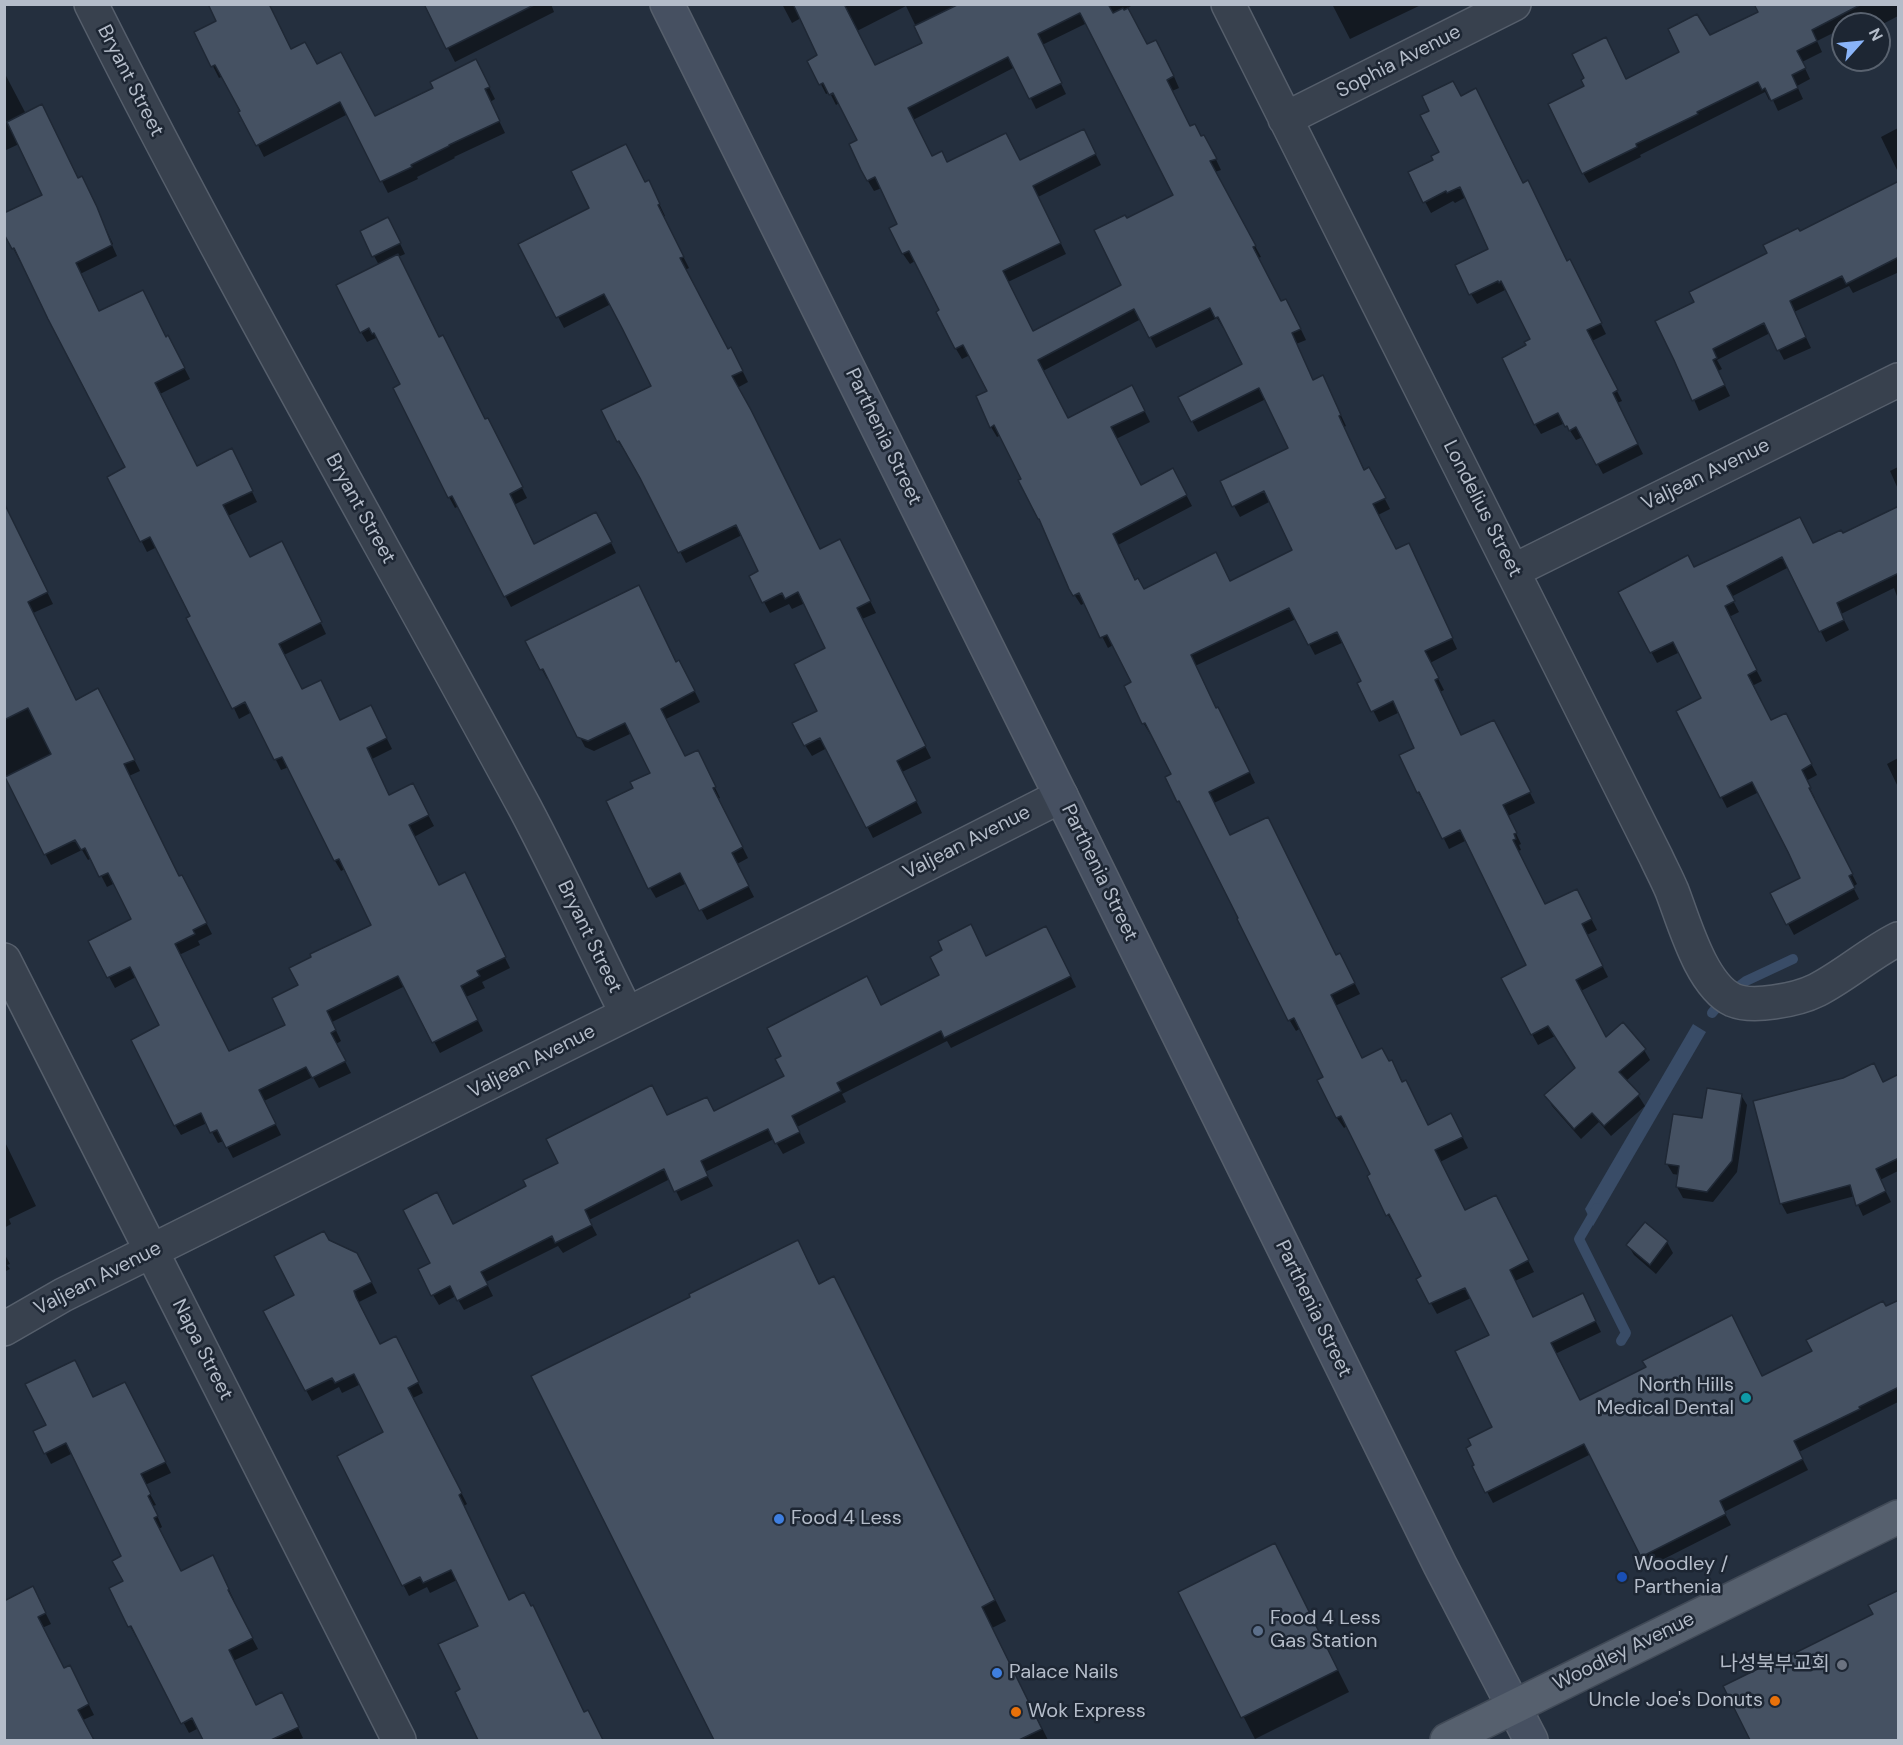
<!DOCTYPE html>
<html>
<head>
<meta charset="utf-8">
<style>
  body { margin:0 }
  #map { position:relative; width:1903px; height:1745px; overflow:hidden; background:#242f3e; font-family:"DM Sans",sans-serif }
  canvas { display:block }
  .frame { position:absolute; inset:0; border:6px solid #b4bcc9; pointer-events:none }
  .north { position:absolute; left:1831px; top:12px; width:60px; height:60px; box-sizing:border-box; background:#1d2633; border:2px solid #59626f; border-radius:50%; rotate:63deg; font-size:16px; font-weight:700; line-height:24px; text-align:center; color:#b4bcc9 }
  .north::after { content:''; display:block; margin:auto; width:21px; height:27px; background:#8ab4f8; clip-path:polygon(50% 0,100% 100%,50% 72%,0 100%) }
</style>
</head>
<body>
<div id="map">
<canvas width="1903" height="1745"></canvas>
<div class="frame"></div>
<div class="north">N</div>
</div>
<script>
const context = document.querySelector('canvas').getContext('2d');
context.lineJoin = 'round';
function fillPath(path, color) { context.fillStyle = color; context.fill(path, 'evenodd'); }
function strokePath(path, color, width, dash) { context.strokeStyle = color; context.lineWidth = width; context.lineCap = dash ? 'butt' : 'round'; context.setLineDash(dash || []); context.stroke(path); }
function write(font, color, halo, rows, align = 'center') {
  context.font = font + ' "DM Sans","Noto Sans KR",sans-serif'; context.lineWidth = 5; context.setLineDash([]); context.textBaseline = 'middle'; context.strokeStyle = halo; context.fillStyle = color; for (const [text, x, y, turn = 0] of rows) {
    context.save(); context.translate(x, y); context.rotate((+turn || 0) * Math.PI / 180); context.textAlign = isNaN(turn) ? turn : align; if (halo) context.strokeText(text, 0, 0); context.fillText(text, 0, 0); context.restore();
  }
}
fillPath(new Path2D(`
  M1693,1024L1706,1032L1593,1226L1585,1209Z`), '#394c67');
fillPath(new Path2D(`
  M425,4H551L554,12L455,62Z
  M782,4H1134L1128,8L1147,46L1155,42L1168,63L1179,88L1172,91L1190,127L1210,147L1221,170L1215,172L1261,257L1258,258L1281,303L1292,311L1306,340L1296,344L1313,381L1323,377L1346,426L1344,427L1365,471L1375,480L1390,509L1378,515L1396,551L1414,556L1457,649L1430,663L1444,690L1440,692L1462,736L1500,732L1535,803L1508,816L1521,844L1519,845L1521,850L1518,851L1545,906L1582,901L1597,930L1587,935L1608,977L1581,991L1606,1039L1644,1050L1650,1060L1626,1081L1638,1095L1645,1106L1611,1136L1599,1122L1581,1139L1552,1106L1546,1095L1577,1069L1555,1036L1538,1045L1532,1034L1528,966L1467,840L1449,849L1426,802L1424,803L1418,792L1416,749L1400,712L1379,722L1359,683L1363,682L1344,642L1315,655L1296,619L1195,666L1216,710L1224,720L1255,783L1214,803L1230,837L1346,966L1360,994L1335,1006L1362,1059L1389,1063L1397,1072L1428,1126H1457L1468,1148L1440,1162L1465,1212L1501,1208L1534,1272L1515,1281L1533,1318L1588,1306L1601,1332L1555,1354L1580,1402L1762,1378L1814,1352L1898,1302V1402L1799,1452L1808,1470L1724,1512L1731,1525L1648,1567L1591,1454L1493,1503L1474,1467L1494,1428L1491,1335L1471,1298L1437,1314L1418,1280L1423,1277L1396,1224L1394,1225L1388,1215L1372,1175L1347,1126L1344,1128L1337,1118L1319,1080L1325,1077L1301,1028L1296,1031L1290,1021L1179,801L1173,775L1152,733L1150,734L1144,724L1126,686L1133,683L1113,645L1108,648L1085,603L1081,605L1070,588L1023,479L1001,435L997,437L991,427L989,392L970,355L962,359L956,349L938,312L941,311L915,261L910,264L903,254L891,229L899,225L882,188L874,191L868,181L851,145L859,141L839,103L836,105L831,95L840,92L839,89L826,94L809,61L819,56L801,18L792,23ZM906,6L924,43L875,67L857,31ZM1087,23L1175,196L1127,220L1123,286L1033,333L1008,282L1066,254L1038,197L1101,165L1089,141L1020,162L947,163L932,158L913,120L1015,67L1036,109L1066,94L1042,45ZM1217,318L1223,328L1225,327L1244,365L1192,421L1198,432L1266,399L1290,448L1234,506L1240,517L1271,501L1294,551L1230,582L1144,591L1136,581L1118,545L1192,506L1179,481L1141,487L1116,439L1150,422L1138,398L1068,419L1043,371L1141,319L1156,348Z
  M1332,4H1423L1350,39Z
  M1756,4H1898V16L1879,26L1870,14L1850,24H1843V28L1817,41L1822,52L1802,62L1810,79L1797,86L1803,99L1778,111L1772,98L1769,100L1765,92L1640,155L1641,157L1589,183L1583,173L1626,81L1709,36L1760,13Z
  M196,33L292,51L316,66L375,118L482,73L495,99L490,102L505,133L454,157L455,158L417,177L418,179L388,193L348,114L264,157L223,76L219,78Z
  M4,72L26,114L78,179L87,188L113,244L112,245L117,256L80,274L99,313L166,338L174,348L190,379L160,394L197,467L237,461L257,502L228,516L250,559L288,554L326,634L284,655L302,691L341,721L376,717L392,749L372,759L389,797L418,796L434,826L414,837L439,886L485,917L510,968L482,982L485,988L466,997L483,1031L440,1053L405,986L332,1022L341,1041L336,1044L351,1073L319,1088L313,1077L264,1101L281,1135L233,1158L224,1141L218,1143L207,1123L181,1135L175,1125L161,1026L136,977L115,988L109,977L134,920L115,883L107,887L92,858L88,860L82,850L51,865L4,774V529L19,535L53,604L33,613L76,701L104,700L140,771L129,776L179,878L188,887L212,934L198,941L200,945L179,955L229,1053L287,1026L300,986L373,926L345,869L341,871L335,861L289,767L281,770L252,712L239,719L192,617L157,547L147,552L109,477L127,468L13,248L44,196L19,144L4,151Z
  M1461,98L1523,184L1567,262L1575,272L1606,334L1592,341L1622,401L1617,403L1643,454L1603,474L1583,437L1576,440L1565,423L1541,434L1535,424L1528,346L1532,339L1508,291L1506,292L1505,290L1477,304L1471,294L1490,249L1466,197L1455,203L1453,201L1431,213L1410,173L1435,161L1441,153Z
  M1898,128V172L1881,137Z
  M1898,183V276L1897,273L1853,293L1849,286L1794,312L1811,348L1784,360L1770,333L1717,360L1722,369L1718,371L1730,396L1699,411L1676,359L1696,303L1799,233Z
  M645,184L654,193L665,216L663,217L689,268L685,270L727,350L737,360L748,382L737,388L820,550L846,552L876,613L862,619L931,758L902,772L922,813L873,838L827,748L812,756L805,745L819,711L827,648L805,603L792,609L789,604L770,613L764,602L760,572L742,535L686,563L641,477L618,441L653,386L611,304L564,328L520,245Z
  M393,229L405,254L398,257L439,338L485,421L493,430L527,498L514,505L535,545L602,524L616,553L511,607L459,506L455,508L449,497L403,384L381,342L379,343L376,338L367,342L361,332L379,265L374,256Z
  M1898,467V489L1890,471Z
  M1898,508V599L1894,588L1841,614L1849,630L1826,642L1789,567L1731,597L1739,612L1729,617L1762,681L1752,686L1771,722L1791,725L1817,775L1806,781L1815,798L1814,799L1857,884L1853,887L1859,899L1794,935L1772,894L1803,878L1759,792L1727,808L1678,712L1704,699L1680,652L1657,663L1620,592L1694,569L1813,545L1843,535Z
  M527,641L676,663L685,672L700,702L666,719L685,758L703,763L720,798L718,799L748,858L737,864L754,897L707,920L687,883L656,898L650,888L635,788L652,773L632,733L594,751L585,747L549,678L547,679Z
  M1898,758V787L1887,764Z
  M1052,938L1076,987L951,1048L947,1041L842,1094L846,1102L797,1127L805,1143L783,1154L774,1139L705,1172L713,1186L681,1201L670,1179L589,1220L597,1235L563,1253L558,1246L486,1282L493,1296L464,1310L456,1296L439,1305L433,1295L432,1264L453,1226L668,1117L714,1113L786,1076L881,1006L987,957Z
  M1898,1076V1171L1880,1180L1891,1202L1863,1216L1858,1205L1855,1196L1787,1214L1781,1203L1883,1083Z
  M1741,1095L1747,1105L1737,1172L1713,1202L1683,1198L1677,1187L1679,1175L1673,1174L1667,1164L1704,1120Z
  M4,1140L36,1206L9,1219L11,1224L4,1228Z
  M1645,1224L1667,1242L1673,1253L1656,1274L1634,1255L1628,1245Z
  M329,1242L363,1265L377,1293L359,1302L362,1309L380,1345L401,1348L423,1393L413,1398L467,1504L464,1506L509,1601L584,1713L593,1722L602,1740H486L462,1690L480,1626L457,1580L430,1593L427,1587L409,1596L339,1457L385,1432L361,1384L342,1393L339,1387L312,1401L306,1390L296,1296Z
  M797,1242L820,1285L845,1299L1006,1621L992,1628L1048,1740H715L533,1376L692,1298Z
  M4,1253L10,1264L7,1265L10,1269L4,1272Z
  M75,1362L94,1399L154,1440L171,1473L145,1485L156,1505L153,1506L162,1527L159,1529L181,1573L218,1567L234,1600H232L258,1649L233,1661L256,1706L287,1704L303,1738L298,1740H205L199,1728L189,1733L138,1636L136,1637L130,1626L123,1557L73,1453L51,1464L35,1432L48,1426Z
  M1275,1545L1349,1692L1255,1739L1180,1593Z
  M1898,1592V1740H1752L1725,1686L1783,1661L1875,1615Z
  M38,1598L51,1624L42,1628L64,1670L75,1677L94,1715L83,1720L93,1740H4V1700Z`), '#0007');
strokePath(new Path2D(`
  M1712,1013L1726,996L1746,981L1793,959
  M1597,1208L1579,1239L1626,1333L1621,1341`), '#394c67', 10);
const building = new Path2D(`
  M208,4H269L291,49L305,42L317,64L341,52L375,116L433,88L430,82L476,59L490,87L485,89L500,121L449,145V146L411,165L412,167L380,182L340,102L256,146L238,112L240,111L215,65L211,67L194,32L216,21Z
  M424,4H536L446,49Z
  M793,4H844L875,65L922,43L914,26L959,4H1108L1113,13L1123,8L1124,10L1128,8L1147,44L1156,40L1174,76L1167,80L1190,126L1195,124L1201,136L1204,135L1217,159L1210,161L1256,246L1253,247L1281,301L1286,299L1301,329L1292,333L1313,380L1323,375L1341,415L1339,416L1364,470L1369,467L1386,498L1373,504L1396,549L1409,543L1453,638L1425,651L1439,678L1435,680L1461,735L1494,720L1531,792L1503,805L1517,833L1514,834L1516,839L1513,840L1545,904L1577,889L1592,919L1582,924L1603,966L1576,980L1606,1037L1623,1022L1646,1049L1619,1072L1640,1094L1604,1126L1592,1113L1574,1129L1544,1095L1575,1068L1548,1026L1531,1035L1501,978L1526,965L1460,830L1442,839L1419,792L1417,793L1399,755L1414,748L1393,701L1371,712L1357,683L1361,681L1337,632L1308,645L1289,608L1191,655L1216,708L1218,707L1250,772L1209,792L1230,835L1268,817L1336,955L1340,953L1355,983L1331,995L1362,1058L1382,1048L1389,1061L1392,1060L1402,1082L1406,1080L1428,1125L1451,1113L1463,1137L1435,1150L1465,1210L1496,1195L1529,1260L1510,1270L1533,1317L1583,1293L1596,1321L1551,1343L1580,1400L1646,1367L1642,1361L1732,1315L1762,1376L1812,1351L1806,1340L1883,1301L1886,1306L1899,1300V1387L1859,1407L1860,1409L1794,1441L1803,1459L1720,1501L1726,1514L1641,1557L1584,1444L1485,1493L1472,1466L1474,1465L1466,1448L1471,1445L1468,1439L1492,1427L1455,1351L1489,1335L1465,1288L1429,1304L1416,1279L1421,1276L1389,1214L1386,1216L1367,1176L1370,1174L1341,1116L1336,1118L1317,1080L1323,1077L1294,1018L1288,1021L1237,919L1238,918L1179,801L1177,802L1165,777L1171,774L1145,723L1142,724L1124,686L1131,682L1107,635L1100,638L1079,593L1073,596L1069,589L1039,519H1038L1018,480L1021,479L994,425L990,428L976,396L987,391L963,345L955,349L936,312L939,310L909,251L902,254L889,228L897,224L875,177L867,181L861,170L849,144L857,140L833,93L829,95L823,83L819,85L807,61L817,55ZM1080,13L1173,195L1127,218L1125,215L1094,230L1121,285L1033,331L1003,271L1061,243L1033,186L1096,154L1084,129L1020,160L1006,133L947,162L942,151L932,156L908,108L1008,57L1029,99L1062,83L1038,34ZM1210,308L1215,318L1218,317L1242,364L1178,397L1191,422L1259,388L1288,448L1220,481L1232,507L1264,491L1292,550L1230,581L1216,552L1144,589L1138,578L1135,580L1113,534L1187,495L1173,468L1141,485L1111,427L1145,411L1132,385L1068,418L1038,360L1134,309L1149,338Z
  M1754,4H1862L1812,30L1817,41L1797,51L1806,68L1792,75L1798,88L1771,101L1765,88L1762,90L1758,82L1697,112L1698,114L1636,144L1637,147L1582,174L1548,104L1584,86L1581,80L1584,78L1572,54L1606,37L1626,79L1679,52L1668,29L1697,14L1710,35L1758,12Z
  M1453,81L1461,96L1476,88L1523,183L1528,180L1567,261L1570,259L1602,323L1587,330L1618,390L1613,393L1638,444L1596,465L1576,427L1569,431L1567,426L1565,427L1558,413L1534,425L1502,358L1526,345L1524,342L1530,339L1501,281L1499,283L1498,281L1469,295L1455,265L1488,249L1460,187L1447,193L1446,191L1423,203L1408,172L1433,160L1431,156L1439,152L1420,115L1429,111L1422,96Z
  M42,104L78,178L82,176L97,207L112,245L76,263L99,311L143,290L166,337L168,335L185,368L155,383L197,466L232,448L253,491L223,505L250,557L282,541L322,622L279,644L302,689L321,680L340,720L371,705L387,738L367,748L389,795L413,783L429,815L409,825L439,885L465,872L506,957L477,971L480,976L461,986L478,1020L432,1043L398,976L327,1011L336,1030L331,1033L346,1061L312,1078L306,1067L259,1090L276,1124L226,1148L217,1130L210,1133L201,1113L174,1126L131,1040L159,1025L130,967L107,978L88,941L131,919L108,873L99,877L85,848L81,850L75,840L44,855L5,777L51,754L28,708L4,720V503L48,592L28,602L76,700L98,688L135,760L124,764L179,876L182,875L207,923L193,930L195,934L175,944L229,1051L285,1025L272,998L298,985L289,968L311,957L310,954L371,925L339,859L334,861L282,757L274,760L245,702L232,709L186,618L190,616L150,537L140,542L107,477L125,467L48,319L14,248L12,249L4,234V213L42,195L7,122Z
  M626,144L645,182L649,180L660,204L658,205L684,257L680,258L728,349L731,347L743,371L732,376L751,410L820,549L840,539L871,601L857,608L926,746L897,761L917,801L866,828L820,738L804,746L792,723L817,711L794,664L825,648L798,592L785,599L782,593L762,603L749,576L758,571L736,525L678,553L640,478L619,441L617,442L601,410L651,386L622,328L604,294L556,318L518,244L589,208L571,171Z
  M1899,181V257L1846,284L1842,276L1790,301L1806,337L1777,351L1764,323L1713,349L1717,358L1713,360L1725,385L1692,401L1674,360L1655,321L1694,302L1689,292L1767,253L1763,245L1798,228L1800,231Z
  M388,217L401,243L372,257L360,231Z
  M398,254L439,337L443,335L485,419L488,418L523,487L510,494L534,544L596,512L612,542L504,597L452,496L448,498L393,388L400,384L374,333L372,334L369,328L360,333L336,285Z
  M1899,506V573L1837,603L1844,620L1819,632L1782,557L1727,586L1735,601L1725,606L1757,670L1748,675L1771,720L1786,713L1812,764L1802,770L1811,788H1809L1853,874L1849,876L1855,888L1786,925L1770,893L1800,878L1788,852L1752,782L1720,798L1676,711L1701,698L1673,642L1650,653L1618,592L1688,555L1694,567L1800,517L1813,543L1841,530L1843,533Z
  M639,585L676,662L679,660L695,691L661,709L685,756L698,750L716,787L713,788L743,847L732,853L749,886L699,911L680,873L648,889L606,801L633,788L630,782L650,773L625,723L588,741L577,737L543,669L540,670L525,641Z
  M971,924L986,956L1046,926L1071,976L944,1038L941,1031L837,1083L841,1091L792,1116L800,1132L775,1144L768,1129L701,1161L708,1176L674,1192L664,1169L585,1210L592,1225L555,1243L552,1236L481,1272L488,1285L457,1301L450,1286L431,1296L418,1269L430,1263L403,1210L437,1192L453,1224L526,1186L523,1180L558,1163L546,1139L652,1085L667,1115L707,1097L714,1111L784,1076L775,1059L781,1056L767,1028L867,976L881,1005L939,975L930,957L942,950L938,941Z
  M1874,1063L1883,1082L1899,1074V1158L1876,1169L1886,1191L1856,1206L1850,1185L1780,1204L1753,1101L1843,1078Z
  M1707,1088L1742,1094L1732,1161L1707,1192L1676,1187L1679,1166L1665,1164L1673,1114L1702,1118Z
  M1645,1222L1668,1241L1650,1265L1626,1245Z
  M324,1231L329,1240L357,1253L372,1282L354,1291L356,1297L380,1344L396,1336L419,1382L408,1388L462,1493L459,1495L509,1600L524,1592L531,1606L533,1605L584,1712L588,1710L603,1740H478L455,1692L460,1689L438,1644L478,1626L451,1570L423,1583L420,1577L402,1586L337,1456L383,1432L354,1374L335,1383L332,1378L305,1391L263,1311L294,1295L274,1256Z
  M798,1240L819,1284L834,1276L995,1600L982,1607L1042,1729L1019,1740H714L531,1376L690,1297L689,1294Z
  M75,1360L93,1397L125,1382L166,1462L141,1474L151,1494L148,1496L158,1516L154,1518L181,1571L213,1555L229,1589L228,1590L253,1638L229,1650L256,1705L282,1692L299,1727L271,1740H203L192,1718L181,1724L131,1626L128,1627L109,1588L123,1581L112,1561L121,1556L66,1443L44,1454L33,1431L46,1425L25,1384Z
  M1275,1543L1338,1670L1241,1718L1178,1592Z
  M33,1586L46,1613L38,1617L64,1668L70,1665L89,1704L78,1710L94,1740H4V1601Z
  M1899,1590V1740H1750L1723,1686L1782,1657L1783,1659L1873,1614L1868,1605Z`);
fillPath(building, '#455162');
strokePath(building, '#1f2835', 1.5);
const minor = new Path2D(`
  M91,4C228,277 380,540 525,808C561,876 593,946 627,1014
  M1228,4L1656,857C1661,868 1667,879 1672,891C1684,922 1701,985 1733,1000C1745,1005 1761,1004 1774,1002C1789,1000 1803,997 1817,990C1846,975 1870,953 1898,939
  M1285,119L1514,4
  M1513,571L1898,380
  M4,960L399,1740
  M4,1329L63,1295L838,909L1061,796`);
const secondary = new Path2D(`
  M667,4L1061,796L1440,1565L1531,1740`);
const primary = new Path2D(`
  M1447,1740L1898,1517`);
strokePath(minor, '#565f6c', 36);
strokePath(secondary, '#565f6c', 36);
strokePath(primary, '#414a57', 36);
strokePath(minor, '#38414e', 33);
strokePath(secondary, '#465061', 33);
strokePath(primary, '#56606e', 33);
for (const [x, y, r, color] of [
  [1746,1398,6,"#0f9aa8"],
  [779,1519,6,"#3f7fe0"],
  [1622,1577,6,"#1a4fb4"],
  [1258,1631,6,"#5c6f8a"],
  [1842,1665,6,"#6b7280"],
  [997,1673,6,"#3f7fe0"],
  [1775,1701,6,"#e8710a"],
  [1016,1712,6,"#e8710a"]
]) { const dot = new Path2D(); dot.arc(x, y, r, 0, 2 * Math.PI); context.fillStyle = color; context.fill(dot); strokePath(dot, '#1d2633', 2); }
write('20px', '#b4bcc9', '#1d2633', [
  ["Sophia Avenue",1399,62,-27],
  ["Bryant Street",130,81,63],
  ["Parthenia Street",883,437,64],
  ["Valjean Avenue",1706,475,-26],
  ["Bryant Street",360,509,61],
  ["Londelius Street",1482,509,63],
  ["Valjean Avenue",967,843,-27],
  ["Parthenia Street",1099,873,64],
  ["Bryant Street",589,937,64],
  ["Valjean Avenue",532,1062,-27],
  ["Valjean Avenue",98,1279,-27],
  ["Parthenia Street",1313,1309,64],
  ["Napa Street",202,1350,63],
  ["Woodley Avenue",1624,1652,-26]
]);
write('20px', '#b4bcc9', '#1d2633', [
  ["North Hills",1734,1386,"right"],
  ["Medical Dental",1734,1409,"right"],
  ["Food 4 Less",791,1519],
  ["Woodley /",1634,1565],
  ["Parthenia",1634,1588],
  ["Food 4 Less",1270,1619],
  ["Gas Station",1270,1642],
  ["나성북부교회",1830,1665,"right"],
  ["Palace Nails",1009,1673],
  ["Uncle Joe's Donuts",1763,1701,"right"],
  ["Wok Express",1028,1712]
], 'left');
</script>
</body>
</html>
